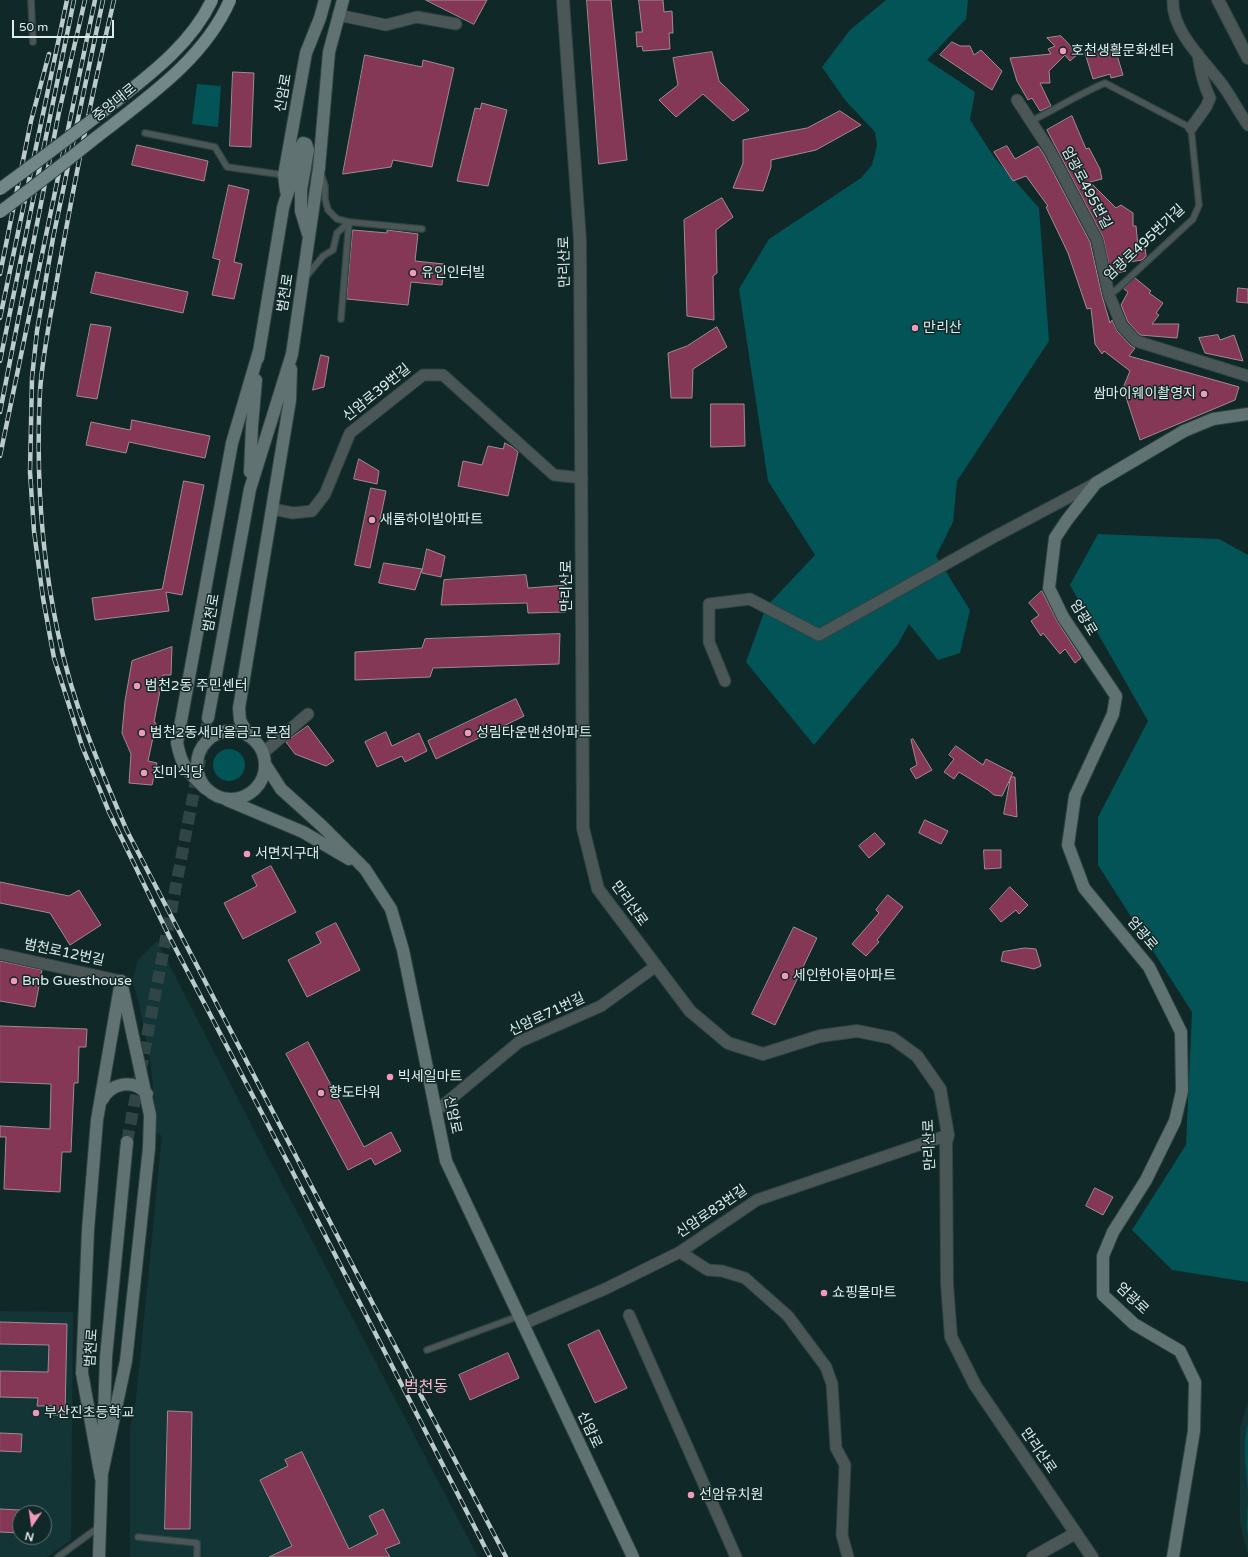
<!DOCTYPE html>
<html>
<head>
<meta charset="utf-8">
<style>
  body { margin:0 }
  #map { position:relative; width:1248px; height:1557px; overflow:hidden; background:#112828; font-family:"Varela Round",sans-serif }
  canvas { display:block }
  .north { position:absolute; left:12px; top:1505px; width:40px; height:40px; box-sizing:border-box; background:#112828; border:1px solid #637676; border-radius:50%; rotate:193deg; font-size:11px; font-weight:700; line-height:16px; text-align:center; color:#deecec }
  .north::after { content:''; display:block; margin:auto; width:14px; height:18px; background:#ef9ab8; clip-path:polygon(50% 0,100% 100%,50% 72%,0 100%) }
  .scale { position:absolute; left:12px; top:20px; width:102px; height:18px; box-sizing:border-box; border:2px solid #deecec; border-top:0; padding-left:5px; font-size:12px; line-height:14px; white-space:nowrap; color:#deecec; -webkit-text-stroke:3px #112828; paint-order:stroke }
</style>
</head>
<body>
<div id="map">
<canvas width="1248" height="1557"></canvas>
<div class="north">N</div>
<div class="scale">50 m</div>
</div>
<script>
const context = document.querySelector('canvas').getContext('2d');
context.lineJoin = 'round';
function fillPath(path, color) { context.fillStyle = color; context.fill(path, 'evenodd'); }
function strokePath(path, color, width, dash) { context.strokeStyle = color; context.lineWidth = width; context.lineCap = dash ? 'butt' : 'round'; context.setLineDash(dash || []); context.stroke(path); }
function write(font, color, halo, rows, align = 'center') {
  context.font = font + ' "Varela Round","Noto Sans KR",sans-serif'; context.lineWidth = 3; context.setLineDash([]); context.textBaseline = 'middle'; context.strokeStyle = halo; context.fillStyle = color; for (const [text, x, y, turn = 0] of rows) {
    context.save(); context.translate(x, y); context.rotate((+turn || 0) * Math.PI / 180); context.textAlign = isNaN(turn) ? turn : align; if (halo) context.strokeText(text, 0, 0); context.fillText(text, 0, 0); context.restore();
  }
}
fillPath(new Path2D(`
  M157,941L266,1153L478,1557H130V1428L136,1399L162,1136L157,1133L151,1065L139,1003L132,981L138,960Z
  M0,1311L73,1312L71,1540L47,1557H0ZM20,1513H44V1537H20Z
  M1248,1401V1555L1240,1524V1428Z`), '#133536');
fillPath(new Path2D(`
  M886,0H968L966,19L927,60L975,92L970,120L994,157L1039,208L1049,341L957,481L953,522L936,556L970,610L960,653L938,660L909,624L898,644L814,745L746,662L766,607L815,555L768,481L739,289L769,239L861,178L872,165L877,145L875,132L845,100L822,67L850,30Z
  M197,84L221,86L218,127L192,124Z
  M1098,534L1219,539L1248,555V1282L1172,1270L1132,1230L1186,1145L1192,1012L1098,865V817L1148,721L1070,585Z
  M213 765a16 16 0 1 1 32 0a16 16 0 1 1-32 0Z
  M1248,1424V1535C1245,1523 1248,1510 1248,1498C1248,1473 1241,1447 1248,1424Z`), '#035456');
const building = new Path2D(`
  M426,0H487L474,24Z
  M587,0H611L627,160L599,164Z
  M639,0H663L664,12L672,11L673,33H669L670,49L643,51L642,46L637,47L636,32H642Z
  M1061,36L1078,54L1070,61L1065,55L1049,71L1050,83H1040L1051,106L1040,111L1032,98L1028,100L1017,81L1010,58L1051,54L1048,49L1055,46L1047,38Z
  M952,42L960,46H970L974,55L981,50L1002,71L992,90L940,55Z
  M1114,45L1123,75L1111,78L1110,74L1093,79L1084,50L1095,46L1096,50Z
  M712,52L719,81L749,110L733,121L703,94L676,117L659,100L678,85L673,58Z
  M365,55L422,67L423,60L454,68L432,167L393,160L391,167L343,174Z
  M233,72L254,73L251,147L230,146Z
  M482,103L507,110L488,186L457,181L475,108L480,109Z
  M840,111L861,125L816,150L771,160V167L763,191L733,188L743,163V140L807,128Z
  M1072,116L1086,149L1089,148L1100,169L1102,179L1090,182L1116,208L1121,205L1133,213V226H1136L1138,246L1145,245L1146,256L1142,260L1117,264L1126,271L1111,274L1103,237L1047,130Z
  M137,145L208,161L204,181L132,165Z
  M1007,146L1015,159L1038,146L1043,153L1090,242L1102,296L1110,323L1112,320L1117,331L1131,346L1135,348L1129,356L1239,387L1235,400L1140,440L1123,388L1130,371L1104,351L1102,354L1095,344L1091,308L1087,309L1068,253L1046,207L1048,206L1026,176L1013,181L994,152Z
  M229,185L249,190L234,262L242,264L234,299L212,295L220,260L213,258Z
  M722,198L733,217L716,230L717,273L713,276L714,320L687,316L684,220Z
  M353,230L387,233V230L418,234L415,261L444,264L442,285L411,282L408,305L347,299Z
  M96,272L188,292L183,313L91,293Z
  M1135,278L1151,291L1149,293L1163,303L1156,313L1159,315L1152,324H1179L1177,338L1140,335L1128,322L1121,305L1128,292L1124,289Z
  M1238,288L1248,289V303L1237,302Z
  M91,324L111,327L97,399L77,396Z
  M717,327L727,347L693,369L692,398H671L668,353L687,346Z
  M1218,335L1220,340L1234,335L1243,361L1205,353L1199,338Z
  M321,355L329,357L324,387L313,390Z
  M711,404H744L745,446L711,447Z
  M132,420L210,436L205,458L129,442L126,453L86,445L91,422L130,430Z
  M505,443L512,447L518,452L508,496L458,486L463,461L482,465L488,446L503,449Z
  M359,459L379,471L377,484L354,479Z
  M184,481L204,485L182,595L166,592L169,611L95,620L92,598L162,589Z
  M371,488L386,491L370,568L355,565Z
  M427,549L445,556L441,577L422,573Z
  M384,563L422,569L415,590L379,583Z
  M526,575L528,588L567,585L566,612L528,613L527,603L441,605L444,580Z
  M1042,591L1057,621L1081,658L1075,663L1065,649L1060,654L1043,633L1041,636L1031,621L1039,615L1029,603Z
  M560,634L559,664L433,668L430,677L355,680V652L422,648L425,639Z
  M172,647L171,675H163L154,722L156,723L148,761L157,763L152,785L129,783L131,754L122,733L125,701L132,661Z
  M516,699L524,716L436,759L428,741Z
  M308,726L334,761L326,766L295,754L286,742Z
  M386,732L392,746L419,733L427,751L405,762L402,756L377,767L365,742Z
  M913,739L932,770L916,779L910,769L917,765L911,740Z
  M956,746L983,765L986,759L1013,773L1002,796L994,795L988,790L959,772L954,779L944,772L954,759L949,755Z
  M1011,777H1015L1017,817L1004,814Z
  M925,820L948,831L941,844L919,833Z
  M875,833L885,844L869,858L859,846Z
  M984,850H1001V868L985,869Z
  M271,866L296,912L243,939L224,903L257,886L252,876Z
  M0,882L69,896L79,890L101,925L70,945L50,913L0,903Z
  M1010,887L1028,905L1019,914L1016,910L1001,922L990,909Z
  M888,895L903,907L877,940L879,942L866,956L852,944L879,913L876,910Z
  M336,923L360,970L307,997L288,960L321,943L316,933Z
  M794,927L817,938L775,1025L752,1014Z
  M1025,948L1036,949L1041,966L1034,969L1001,961L1003,952Z
  M0,961L42,970L35,1007L0,1001Z
  M0,1026L87,1029L86,1047H79L78,1083H74L71,1152H62L60,1192L4,1189L6,1137H0V1126L50,1129L51,1084L0,1082Z
  M308,1042L364,1147L391,1132L401,1151L375,1165L371,1158L348,1170L286,1054Z
  M1095,1188L1113,1197L1103,1215L1086,1206Z
  M0,1322L67,1324L65,1415H53V1406H37L38,1398L0,1397V1371L48,1372L49,1345L0,1344Z
  M599,1330L627,1388L595,1403L568,1345Z
  M508,1353L519,1378L470,1400L459,1375Z
  M168,1411L192,1412L190,1529H165Z
  M0,1433L22,1434L21,1452L0,1451Z
  M302,1452L349,1549L378,1534L369,1516L383,1509L400,1543L385,1549L390,1557H269L292,1546L260,1480L288,1466L285,1460Z
  M0,1509L20,1510V1533L0,1532Z`);
fillPath(building, '#843856');
strokePath(building, '#a18a91', 1);
strokePath(new Path2D(`
  M127,1142L208,718`), '#304545', 12, [12, 6]);
const service = new Path2D(`
  M31,0L33,42
  M1031,121C1056,109 1079,94 1105,83L1191,128L1199,205L1193,219L1115,291H1108
  M145,133L215,147L227,167L284,175
  M305,278L323,256L333,250L337,233L349,222L337,219L328,210L325,199V186L321,174
  M341,319L349,222L422,229
  M427,1350L519,1316
  M138,1537L197,1543V1557
  M58,1557L99,1527`);
const minor = new Path2D(`
  M1173,0C1171,30 1204,61 1221,83C1231,96 1238,111 1248,125
  M338,15L386,25L417,17L456,24
  M1017,100L1049,149L1097,240L1109,295L1122,326L1136,341L1248,376
  M1191,128L1206,107L1210,98C1203,84 1200,70 1198,54
  M272,509L293,513L312,511L325,494L350,433L423,375H443L554,475L582,478
  M725,681L709,642V604L750,599L819,635L992,538L1096,483
  M263,753L308,714
  M0,954L121,981
  M435,1112L519,1042L601,1006L656,966
  M680,1252L708,1270L722,1271L745,1278L788,1316L826,1367L832,1384L836,1448L845,1465L842,1535L848,1557
  M629,1315L736,1557
  M523,1324L605,1289L680,1252L757,1200L948,1135`);
const tertiary = new Path2D(`
  M563,0L580,240L583,828L598,889L690,1011L728,1043L763,1054L820,1036L857,1031L892,1038L917,1056L940,1089L948,1135L946,1142L947,1284L951,1337L975,1385L1092,1557
  M1218,0L1248,58
  M1033,1557L1076,1533`);
const secondary = new Path2D(`
  M286,191L284,175L306,53L320,18L325,0
  M258,358L283,208C286,196 291,186 294,174C298,164 296,152 303,143L306,144L308,150L301,190V211L308,234
  M250,472L252,426L256,380
  M208,718L250,489L292,354L319,168L329,52L343,0
  M197 765a34 34 0 1 1 68 0a34 34 0 1 1-68 0Z
  M248,735L240,720L239,708L290,400L291,369
  M265,764L281,789L322,826L365,869L391,909L403,950L446,1161L633,1557
  M206,789C188,772 182,768 177,743L232,443L259,351
  M227,800L303,832L349,859
  M121,981L150,1115L149,1148L126,1361L101,1478L82,1373L88,1230L97,1120Z
  M102,1100C111,1083 133,1078 147,1094
  M103,1444L106,1357L127,1142
  M99,1557L102,1470
  M1173,1557L1194,1431L1195,1382L1180,1351L1134,1324L1103,1295V1256L1113,1232L1146,1180L1175,1121L1182,1091L1181,1032L1149,967L1084,888L1068,845L1075,796L1113,714L1116,696L1063,617L1049,588L1055,538L1067,520L1096,483L1184,431L1213,419L1248,414`);
strokePath(service, '#2e4343', 8);
strokePath(minor, '#2e4343', 13);
strokePath(tertiary, '#2e4343', 14);
strokePath(secondary, '#2e4343', 14);
strokePath(service, '#4b5656', 5.5);
strokePath(minor, '#4b5656', 11);
strokePath(tertiary, '#4b5656', 12);
strokePath(secondary, '#617272', 12);
const rail = new Path2D(`
  M103,0L53,238L37,331L32,378L30,472L34,531L43,598L54,658L82,746L109,812L170,938L287,1161L490,1557
  M114,0C93,89 75,178 59,268C52,309 43,350 40,391C36,471 41,554 58,633C72,702 99,766 127,831L355,1270L506,1557
  M0,274L31,121L49,54
  M0,318L67,0
  M0,361L74,0
  M0,412L59,112L85,0
  M0,456L95,0`);
strokePath(rail, '#bbcbcb', 4.5);
strokePath(rail, '#112828', 3, [9]);
const primaryBridge = new Path2D(`
  M0,189C38,161 77,132 114,103C151,74 192,43 212,0
  M0,212C32,188 63,164 94,139C144,100 204,60 230,0`);
strokePath(primaryBridge, '#2e4343', 14, []);
strokePath(primaryBridge, '#728787', 12);
for (const [x, y, r, color] of [
  [1063,51,4,"#ef9ab8"],
  [413,273,4,"#ef9ab8"],
  [915,328,4,"#ef9ab8"],
  [1204,394,4,"#ef9ab8"],
  [372,520,4,"#ef9ab8"],
  [137,686,4,"#ef9ab8"],
  [142,733,4,"#ef9ab8"],
  [468,733,4,"#ef9ab8"],
  [144,773,4,"#ef9ab8"],
  [247,854,4,"#ef9ab8"],
  [785,976,4,"#ef9ab8"],
  [14,981,4,"#ef9ab8"],
  [390,1077,4,"#ef9ab8"],
  [321,1093,4,"#ef9ab8"],
  [824,1293,4,"#ef9ab8"],
  [36,1413,4,"#ef9ab8"],
  [691,1495,4,"#ef9ab8"]
]) { const dot = new Path2D(); dot.arc(x, y, r, 0, 2 * Math.PI); context.fillStyle = color; context.fill(dot); strokePath(dot, '#112828', 1.5); }
write('14px', '#deecec', '#112828', [
  ["호천생활문화센터",1071,51],
  ["유인인터빌",421,273],
  ["만리산",923,328],
  ["쌈마이웨이촬영지",1196,394,"right"],
  ["새롬하이빌아파트",380,520],
  ["범천2동 주민센터",145,686],
  ["범천2동새마을금고 본점",150,733],
  ["성림타운맨션아파트",476,733],
  ["진미식당",152,773],
  ["서면지구대",255,854],
  ["세인한아름아파트",793,976],
  ["Bnb Guesthouse",22,981],
  ["빅세일마트",398,1077],
  ["향도타워",329,1093],
  ["쇼핑몰마트",832,1293],
  ["부산진초등학교",44,1413],
  ["선암유치원",699,1495]
], 'left');
write('14px', '#deecec', '#112828', [
  ["신암로",284,93,-80],
  ["중앙대로",115,103,-39],
  ["엄광로495번길",1086,188,62],
  ["엄광로495번가길",1145,243,-43],
  ["만리산로",565,262,-91],
  ["범천로",286,293,-81],
  ["신암로39번길",377,393,-39],
  ["만리산로",567,586,-90],
  ["범천로",212,613,-80],
  ["엄광로",1083,618,59],
  ["만리산로",629,904,54],
  ["엄광로",1142,934,50],
  ["범천로12번길",64,953,12],
  ["신암로71번길",547,1015,-25],
  ["신암로",452,1115,78],
  ["만리산로",930,1145,-92],
  ["신암로83번길",712,1212,-34],
  ["엄광로",1132,1299,44],
  ["범천로",92,1348,-86],
  ["신암로",589,1430,65],
  ["만리산로",1038,1451,56]
]);
write('16px', '#f9b7cd', '#112828', [
  ["범천동",426,1388]
]);
</script>
</body>
</html>
